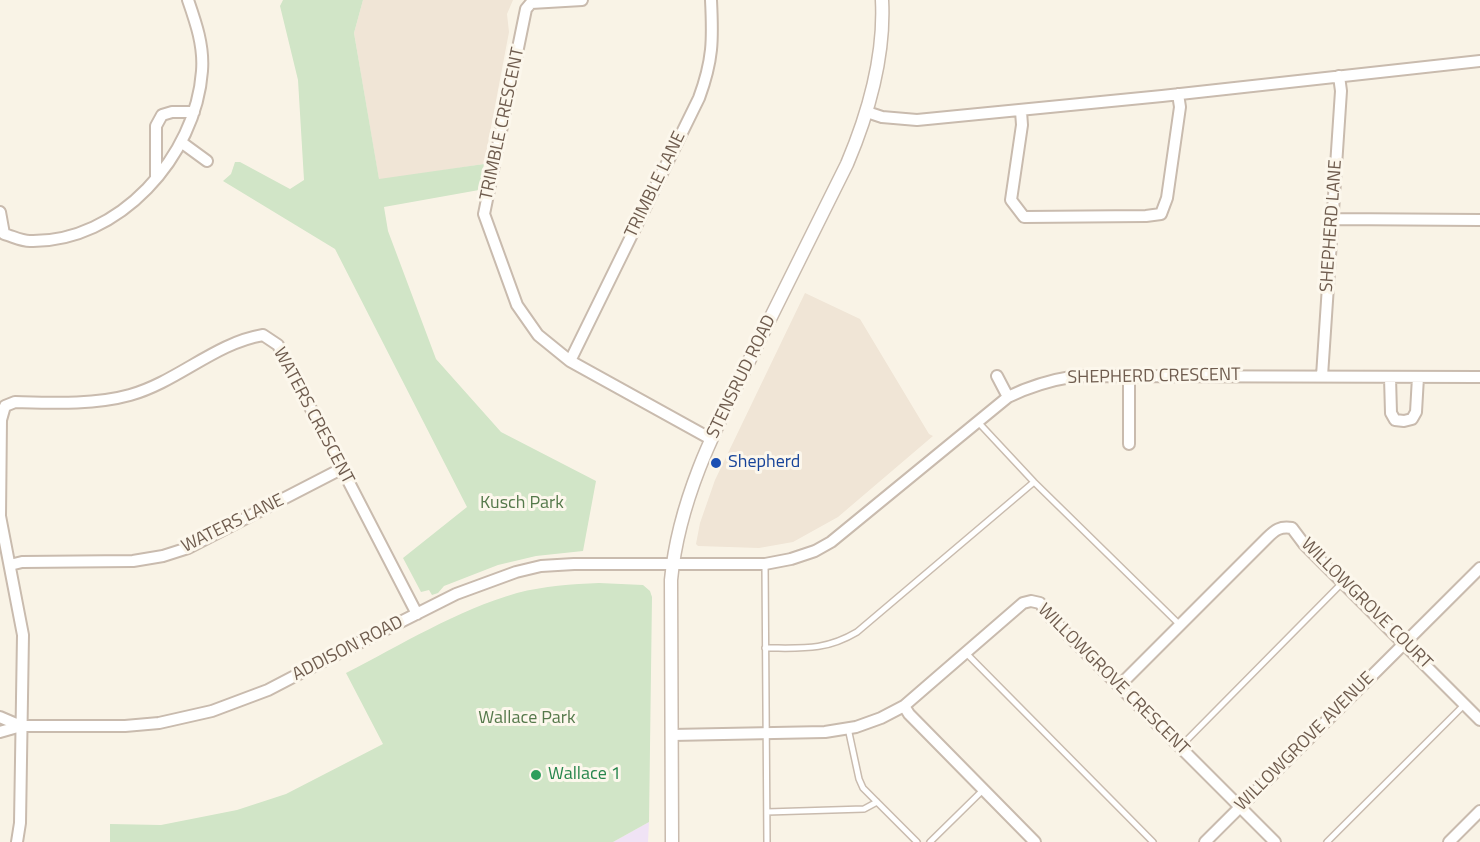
<!DOCTYPE html>
<html>
<head>
<meta charset="utf-8">
<style>
  body { margin:0 }
  canvas { display:block; background:#f9f3e6 }
</style>
</head>
<body>
<canvas width="1480" height="842"></canvas>
<script>
const context = document.querySelector('canvas').getContext('2d');
context.lineJoin = 'round';
function fillPath(path, color) { context.fillStyle = color; context.fill(path, 'evenodd'); }
function strokePath(path, color, width, dash) { context.strokeStyle = color; context.lineWidth = width; context.lineCap = dash ? 'butt' : 'round'; context.setLineDash(dash || []); context.stroke(path); }
function write(font, color, halo, rows, align = 'center') {
  context.font = font + ' "Titillium Web",sans-serif'; context.lineWidth = 6; context.setLineDash([]); context.textBaseline = 'middle'; context.strokeStyle = halo; context.fillStyle = color; for (const [text, x, y, turn = 0] of rows) {
    context.save(); context.translate(x, y); context.rotate((+turn || 0) * Math.PI / 180); context.textAlign = isNaN(turn) ? turn : align; if (halo) context.strokeText(text, 0, 0); context.fillText(text, 0, 0); context.restore();
  }
}
fillPath(new Path2D(`
  M363,0H513L507,14L509,32L484,164L379,180L354,33Z
  M805,293L860,319L929,434L933,436L838,517L793,542L759,548L698,546L696,544L700,523L715,480Z`), '#f0e5d6');
fillPath(new Path2D(`
  M649,822L648,842H613Z`), '#f0e3f5');
fillPath(new Path2D(`
  M283,0H363L354,33L379,179L484,164L479,190L384,207L388,231L436,359L501,432L596,481L583,551L536,556L498,565L444,586L438,593L432,595L429,590L421,592L403,558L467,507L335,249L223,181L231,174L235,162H240L290,189L304,180L298,80L280,6Z
  M599,583L643,585L650,591L652,597L649,822L613,842H110V824L161,825L237,810L286,794L383,744L346,673C401,645 457,610 517,593C544,586 572,584 599,583Z`), '#d1e5c7');
const service = new Path2D(`
  M978,422L1034,482L1180,625
  M765,564L767,842
  M765,648C802,648 825,651 857,632L1034,482
  M965,652L1153,842
  M848,728L859,779L863,788L917,842
  M1180,747L1343,582
  M767,812L864,809L877,802
  M930,842L983,790
  M1327,842L1465,704`);
const minor = new Path2D(`
  M582,0L531,3L526,9L484,214L517,305L538,335L570,361L711,439
  M1021,111L1022,125L1011,200L1024,217L1146,216L1161,214L1167,198L1180,107L1178,94
  M867,112L882,117L917,120L1162,96L1480,61
  M181,142L207,161
  M156,178V126L162,115L172,112H194
  M0,212L4,234C12,236 21,241 30,241C119,243 196,156 202,71C204,46 196,23 188,0
  M1333,219L1480,220
  M570,361L699,98C713,60 713,40 711,0
  M997,376L1008,397
  M1129,376V444
  M1322,376L1341,91L1339,76
  M1390,377L1391,413L1395,420L1404,421L1412,419L1416,412L1418,377
  M10,565L22,562L133,561L163,556L188,548L343,468
  M1120,685L1267,538C1275,530 1280,526 1292,528L1304,544L1480,720
  M904,706L909,714L1035,842
  M0,717L21,726
  M0,732L21,726H125L159,723L212,711L268,690L339,653L456,594L516,572L541,566L574,564H765L791,559L815,551L831,542L1008,397C1030,386 1051,380 1076,376L1480,377
  M672,735L825,732L856,727L881,718L904,706L1023,603L1031,601L1040,603L1049,616L1275,842
  M17,842L20,823L23,635L0,516L1,420L5,406L15,402C52,403 94,405 130,395C177,382 215,343 263,335L278,345L417,614
  M1205,842L1480,568
  M1449,842L1480,811`);
const tertiary = new Path2D(`
  M672,842L671,580C679,496 718,423 755,349C786,287 817,225 847,164C869,112 885,56 882,0`);
strokePath(service, '#c9bbae', 8);
strokePath(minor, '#c9bbae', 14);
strokePath(tertiary, '#c9bbae', 15);
strokePath(service, '#fff', 5);
strokePath(minor, '#fff', 10);
strokePath(tertiary, '#fff', 12);
for (const [x, y, r, color] of [
  [716,463,6,"#1a4fb4"],
  [536,775,6,"#2e9e5b"]
]) { const dot = new Path2D(); dot.arc(x, y, r, 0, 2 * Math.PI); context.fillStyle = color; context.fill(dot); strokePath(dot, '#fcf7ec', 2); }
write('18px', '#6f5c4e', '#fcf7ec', [
  ["TRIMBLE CRESCENT",503,124,-78],
  ["TRIMBLE LANE",656,185,-64],
  ["SHEPHERD LANE",1332,226,-86],
  ["STENSRUD ROAD",742,377,-64],
  ["SHEPHERD CRESCENT",1154,377,-1],
  ["WATERS CRESCENT",313,416,62],
  ["WATERS LANE",233,524,-26],
  ["WILLOWGROVE COURT",1366,604,45],
  ["ADDISON ROAD",348,649,-27],
  ["WILLOWGROVE CRESCENT",1113,680,45],
  ["WILLOWGROVE AVENUE",1305,742,-45]
]);
write('18px', '#164399', '#fcf7ec', [
  ["Shepherd",728,463]
], 'left');
write('18px', '#55794b', '#fcf7ec', [
  ["Kusch Park",522,504],
  ["Wallace Park",527,719]
]);
write('18px', '#27864d', '#fcf7ec', [
  ["Wallace 1",548,775]
], 'left');
</script>
</body>
</html>
